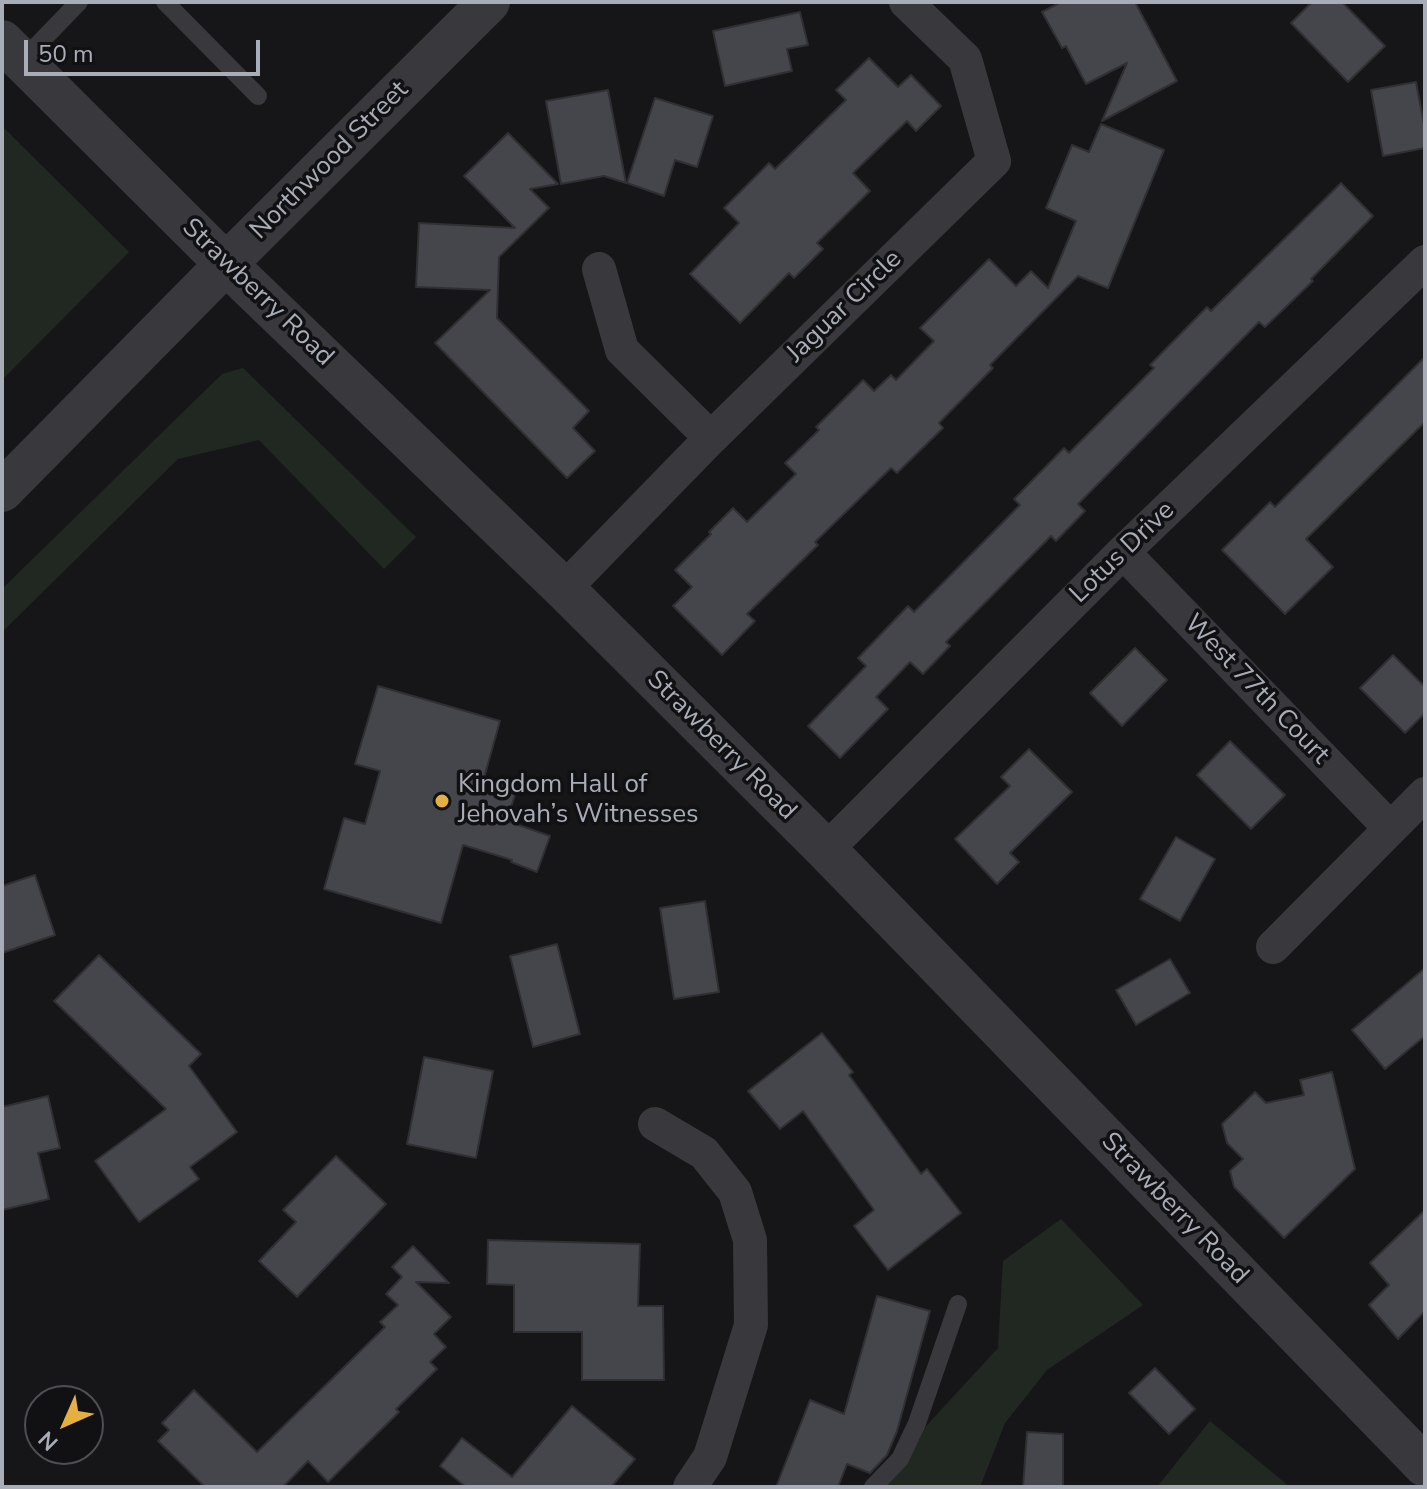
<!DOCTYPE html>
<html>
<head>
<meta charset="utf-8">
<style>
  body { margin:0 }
  #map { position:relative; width:1427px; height:1489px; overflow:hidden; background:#161618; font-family:"Nunito Sans",sans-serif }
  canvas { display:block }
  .frame { position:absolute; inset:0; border:4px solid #a9adb7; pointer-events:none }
  .north { position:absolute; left:24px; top:1385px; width:80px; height:80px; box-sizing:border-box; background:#111113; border:2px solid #4e4f55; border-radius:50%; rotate:225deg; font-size:22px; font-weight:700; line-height:32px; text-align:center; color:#a9adb7 }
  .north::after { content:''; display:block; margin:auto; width:28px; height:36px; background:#e5af41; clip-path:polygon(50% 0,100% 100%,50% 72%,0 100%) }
  .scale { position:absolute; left:24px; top:40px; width:236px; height:36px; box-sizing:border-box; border:4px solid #a9adb7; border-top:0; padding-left:10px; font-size:24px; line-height:28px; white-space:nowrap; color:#a9adb7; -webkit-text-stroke:6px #111113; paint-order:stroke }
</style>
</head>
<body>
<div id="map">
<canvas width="1427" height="1489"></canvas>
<div class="frame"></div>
<div class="north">N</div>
<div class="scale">50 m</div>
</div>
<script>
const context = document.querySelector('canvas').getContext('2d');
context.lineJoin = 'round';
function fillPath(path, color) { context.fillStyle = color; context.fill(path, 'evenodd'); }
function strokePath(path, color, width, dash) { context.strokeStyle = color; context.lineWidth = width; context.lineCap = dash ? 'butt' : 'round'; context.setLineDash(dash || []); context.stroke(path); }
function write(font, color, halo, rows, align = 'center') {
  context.font = font + ' "Nunito Sans",sans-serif'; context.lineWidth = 7; context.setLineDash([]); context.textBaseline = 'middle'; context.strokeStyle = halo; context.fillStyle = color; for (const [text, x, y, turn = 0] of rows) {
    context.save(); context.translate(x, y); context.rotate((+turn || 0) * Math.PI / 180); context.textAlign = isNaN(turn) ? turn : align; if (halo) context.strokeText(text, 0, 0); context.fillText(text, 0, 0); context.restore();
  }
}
fillPath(new Path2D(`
  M2,126L129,252L2,380Z
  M243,368L416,537L384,569L259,440L178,459L2,632V589L222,374Z
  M1061,1219L1143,1305L1047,1370L1005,1423L980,1487H870L998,1348L1003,1261Z
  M1210,1421L1290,1487H1157Z`), '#212822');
const building = new Path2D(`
  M1061,2H1135L1177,81L1102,121L1127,63L1086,84L1066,46L1062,48L1042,12Z
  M1312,2H1342L1385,46L1348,82L1291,23Z
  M800,12L808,45L787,49L792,71L725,86L713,31Z
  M869,58L898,87L911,75L941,106L916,131L907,121L853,173L870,191L817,243L823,249L794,278L789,273L740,323L690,274L739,223L724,208L769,163L775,169L846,100L836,90Z
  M1416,82L1425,130V148L1383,156L1371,90Z
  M608,90L626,183L604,176L561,184L546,101Z
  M655,98L713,116L697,167L675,160L664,196L627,183Z
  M1101,124L1164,150L1108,288L1078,276L990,365L993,368L939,423L943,428L897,473L891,468L815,542L818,545L747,614L755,621L722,655L673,606L692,587L675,570L711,534L709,532L733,508L747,522L796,474L785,463L819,430L816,427L863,380L874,391L891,375L896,380L934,341L920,328L989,259L1016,286L1031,271L1048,288L1076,221L1046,208L1072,145L1089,152Z
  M508,133L558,184L530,189L549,208L499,257L497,318L589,411L573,428L595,451L567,478L435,343L490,290L416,287L419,223L515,228L464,176Z
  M1341,183L1373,216L1311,279L1313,281L1265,327L1259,322L1078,504L1085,511L1056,541L1051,536L946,642L950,646L923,674L910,662L876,697L888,709L840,758L808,726L866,666L858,658L908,606L914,612L1020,505L1014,499L1064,448L1069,453L1154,368L1150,365L1207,307L1211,311Z
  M1425,357V422L1306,539L1333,567L1285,614L1222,550L1270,502L1275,507Z
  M1135,648L1167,680L1122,726L1090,693Z
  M1393,655L1425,687V713L1405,733L1360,688Z
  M378,686L500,721L484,778L517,788L507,821L550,836L537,872L511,862L512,860L463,845L441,923L324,889L344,818L365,824L380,771L355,764Z
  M1230,741L1285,795L1251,829L1197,775Z
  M1029,749L1072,792L1010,853L1019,862L997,884L955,839L1010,786L1001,777Z
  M1176,837L1215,859L1180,921L1140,899Z
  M35,875L55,935L2,953V886Z
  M705,901L719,992L674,999L660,908Z
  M557,944L580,1034L533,1047L510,956Z
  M99,955L201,1054L189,1066L237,1132L190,1167L199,1179L139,1222L95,1161L166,1109L54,1001Z
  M1170,959L1190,993L1136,1025L1116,990Z
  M1425,968V1036L1385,1069L1352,1030Z
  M822,1033L853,1072L849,1075L921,1174L927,1169L961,1213L888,1270L854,1226L874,1210L803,1111L780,1129L748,1091Z
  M424,1057L493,1071L476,1158L407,1144Z
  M1332,1072L1355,1169L1284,1238L1234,1187L1230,1171L1243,1159L1227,1143L1222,1124L1255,1092L1266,1103L1304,1095L1300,1080Z
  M48,1096L60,1148L38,1153L49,1199L2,1210V1107Z
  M336,1156L386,1204L297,1297L259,1261L296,1222L283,1210Z
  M1425,1210V1311L1398,1339L1369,1305L1389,1285L1370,1263Z
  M488,1240L640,1244L638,1306H663L664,1380H582V1332H514V1285L487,1284Z
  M413,1246L449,1283L416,1282L451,1317L434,1334L446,1347L430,1362L437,1369L396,1409L399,1412L328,1482L308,1461L283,1487H205L158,1441L169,1430L162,1423L194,1390L257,1452L385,1327L380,1322L398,1305L386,1294L402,1277L392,1267Z
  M877,1296L930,1311L897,1431L887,1455L870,1473L847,1464L838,1487H776L810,1400L844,1414Z
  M1155,1368L1195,1409L1169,1434L1129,1393Z
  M572,1406L635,1459L611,1487H466L440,1466L462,1438L512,1477Z
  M1027,1432L1063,1434V1487H1023Z`);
fillPath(building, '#45464b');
strokePath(building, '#303034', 2);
strokePath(new Path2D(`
  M165,2L258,96
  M22,61L79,2
  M873,1487L900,1459L917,1423L958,1304`), '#38383d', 18);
strokePath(new Path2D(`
  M599,269L622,350L711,438
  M1123,552L1390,828
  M564,589L711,438L994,161L965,59L906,2
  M826,850L1123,552L1425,262
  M1273,947L1425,794
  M655,1124L704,1153L735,1192L750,1240L751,1325L710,1457L690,1487`), '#38383d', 34);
strokePath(new Path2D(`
  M2,41L226,264L564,589L826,850L1425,1466
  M2,491L226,264L489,2`), '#38383d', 42);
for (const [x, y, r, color] of [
  [442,801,8,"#e5af41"]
]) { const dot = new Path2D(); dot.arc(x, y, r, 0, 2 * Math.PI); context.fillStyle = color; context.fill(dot); strokePath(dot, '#111113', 3); }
write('26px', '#a9adb7', '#111113', [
  ["Northwood Street",330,161,-45],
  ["Strawberry Road",257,293,44],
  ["Jaguar Circle",845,307,-44],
  ["Lotus Drive",1123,553,-44],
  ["West 77th Court",1256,690,46],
  ["Strawberry Road",721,746,45],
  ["Strawberry Road",1174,1209,46]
]);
write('26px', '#a9adb7', '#111113', [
  ["Kingdom Hall of",458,786],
  ["Jehovah’s Witnesses",458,816]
], 'left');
</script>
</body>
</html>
